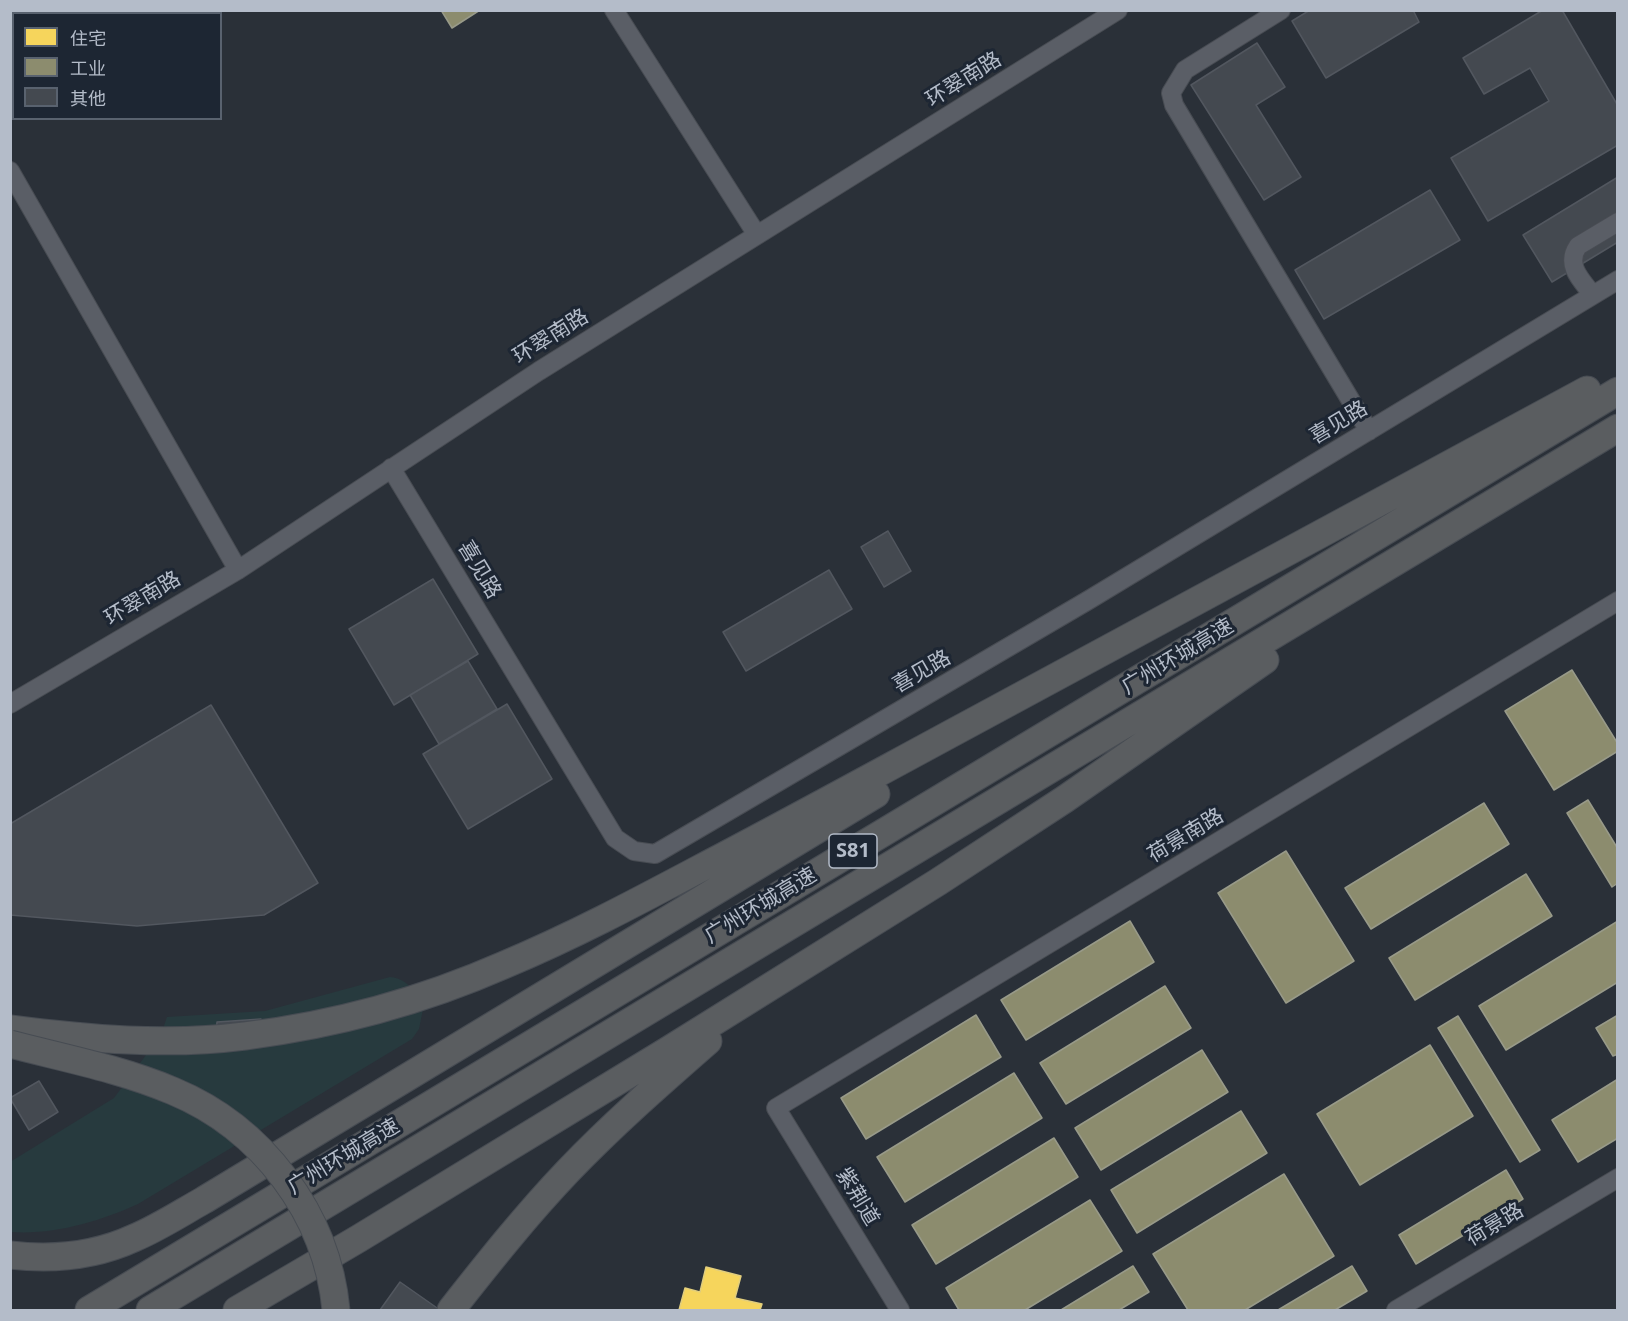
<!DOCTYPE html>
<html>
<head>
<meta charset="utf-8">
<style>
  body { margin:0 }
  #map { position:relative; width:1628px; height:1321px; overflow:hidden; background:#2a3038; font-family:"Noto Sans","Noto Sans SC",sans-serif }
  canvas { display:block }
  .frame { position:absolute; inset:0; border:12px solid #b4bcc9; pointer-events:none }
  .legend { position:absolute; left:12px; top:12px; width:210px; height:108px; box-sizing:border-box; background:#1d2633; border:2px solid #59626f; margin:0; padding:8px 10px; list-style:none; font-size:18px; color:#b4bcc9 }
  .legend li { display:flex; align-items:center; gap:12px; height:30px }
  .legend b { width:30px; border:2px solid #59626f }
</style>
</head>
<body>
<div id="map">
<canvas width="1628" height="1321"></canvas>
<div class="frame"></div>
<ul class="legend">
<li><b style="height:16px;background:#f6d55c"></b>住宅</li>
<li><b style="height:16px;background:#8c8c6e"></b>工业</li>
<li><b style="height:16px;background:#444950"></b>其他</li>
</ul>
</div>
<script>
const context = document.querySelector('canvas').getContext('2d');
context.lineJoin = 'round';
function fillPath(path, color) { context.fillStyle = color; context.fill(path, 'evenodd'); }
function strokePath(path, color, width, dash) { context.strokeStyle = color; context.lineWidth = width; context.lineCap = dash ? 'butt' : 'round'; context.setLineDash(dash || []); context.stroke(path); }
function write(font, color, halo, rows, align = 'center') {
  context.font = font + ' "Noto Sans","Noto Sans SC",sans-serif'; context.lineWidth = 6; context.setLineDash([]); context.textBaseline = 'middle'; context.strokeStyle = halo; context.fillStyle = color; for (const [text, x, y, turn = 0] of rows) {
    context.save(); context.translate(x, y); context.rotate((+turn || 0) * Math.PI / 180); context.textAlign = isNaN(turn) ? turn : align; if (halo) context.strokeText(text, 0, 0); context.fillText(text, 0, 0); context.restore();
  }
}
fillPath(new Path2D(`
  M390,977C410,979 415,994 423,1009L419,1029L412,1039L138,1204C98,1222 54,1235 11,1232L10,1162L114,1098L161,1035L167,1017L265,1011Z`), '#273a3e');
const homes = new Path2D(`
  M706,1267L741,1276L735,1298L762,1304L760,1310H679L685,1288L700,1292Z`);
fillPath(homes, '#f6d55c');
strokePath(homes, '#e2ce7d', 1.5);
const industry = new Path2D(`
  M441,10H480L452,28Z
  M1572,670L1618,744V751L1554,790L1505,711Z
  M1588,800L1618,849V883L1612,887L1567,813Z
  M1484,803L1509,844L1371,929L1345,888Z
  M1286,851L1354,961L1286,1003L1218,893Z
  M1526,874L1552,916L1415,1000L1389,958Z
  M1130,921L1154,962L1026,1040L1001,1000Z
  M1618,921V982L1506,1050L1479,1006Z
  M1165,986L1191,1028L1066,1104L1040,1063Z
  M976,1015L1001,1057L866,1139L841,1098Z
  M1618,1015V1054L1613,1056L1596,1028Z
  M1458,1016L1540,1150L1520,1162L1438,1028Z
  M1430,1045L1473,1116L1360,1185L1317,1114Z
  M1202,1050L1228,1092L1101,1170L1075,1128Z
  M1014,1073L1042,1118L905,1202L877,1157Z
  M1618,1079V1138L1578,1162L1552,1120Z
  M1241,1111L1267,1153L1137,1233L1111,1190Z
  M1054,1138L1078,1177L936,1264L912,1225Z
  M1506,1170L1523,1199L1416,1264L1399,1235Z
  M1284,1174L1334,1256L1245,1310H1188L1153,1254Z
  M1090,1200L1122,1251L1025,1310H959L946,1288Z
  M1133,1266L1149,1292L1119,1310H1061Z
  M1352,1266L1367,1291L1335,1310H1278Z`);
fillPath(industry, '#8c8c6e');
strokePath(industry, '#989a89', 1.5);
const building = new Path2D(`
  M1310,10H1413L1419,22L1326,78L1292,21Z
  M1543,10H1562L1618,106V145L1488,221L1451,158L1549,101L1530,68L1484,94L1463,58Z
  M1257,43L1285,87L1256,105L1301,177L1264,200L1191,85Z
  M1618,177V242L1552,282L1523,235Z
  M1430,190L1460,240L1324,319L1295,270Z
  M888,531L911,571L884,587L861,547Z
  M829,570L852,609L746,671L723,632Z
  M433,579L478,654L394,705L349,629Z
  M468,661L497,709L439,744L410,695Z
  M507,704L552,779L468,829L423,754Z
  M211,705L318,883L264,915L137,926L10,915V824Z
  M261,1019L262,1029L216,1034L217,1022Z
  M39,1081L58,1112L29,1130L10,1098Z
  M400,1282L440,1310H380Z`);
fillPath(building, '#444950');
strokePath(building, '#52575f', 1.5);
const minor = new Path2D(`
  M614,10L757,235
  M1281,10L1185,70L1171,93L1174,105L1369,431
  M10,171L238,570
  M1593,295C1581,280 1565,265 1578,246L1618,222
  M391,468L615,838L634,851L655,854L1087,601L1618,280
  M10,704L238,570L539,371L1118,10
  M900,1310L776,1108L1618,601
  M1396,1310L1618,1178`);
const highway = new Path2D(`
  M10,1029C87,1039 168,1046 245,1036C333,1025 422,1001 504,965C571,937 635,903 699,869C789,822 878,773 967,725C1174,613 1380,500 1587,390
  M10,1255C53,1260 95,1256 134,1238C158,1228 181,1213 204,1200L876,794
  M89,1310L1618,391
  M150,1310L1618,428
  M237,1310L358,1239L667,1051L938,882L1065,799L1265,660
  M451,1310C488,1263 526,1215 568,1171C612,1125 660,1083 708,1041`);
strokePath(minor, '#484c53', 20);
strokePath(highway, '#474c53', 29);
strokePath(minor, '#5a5e66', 18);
strokePath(highway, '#5a5d60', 27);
const highwayBridge = new Path2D(`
  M10,1044C64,1058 121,1069 173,1091C262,1128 327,1214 336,1310`);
strokePath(highwayBridge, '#474c53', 29, []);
strokePath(highwayBridge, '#5a5d60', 27);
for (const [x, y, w] of [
  [853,851,48]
]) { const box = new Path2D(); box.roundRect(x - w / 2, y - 17, w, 34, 4.5); context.fillStyle = '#1d2633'; context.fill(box); strokePath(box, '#b4bcc9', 1.5); }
write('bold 20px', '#b4bcc9', null, [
  ["S81",853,851]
]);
write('21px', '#b4bcc9', '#1d2633', [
  ["环翠南路",964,80,-32],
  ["环翠南路",551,337,-32],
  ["喜见路",1339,423,-31],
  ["喜见路",479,570,59],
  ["环翠南路",143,599,-31],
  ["广州环城高速",1178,657,-31],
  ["喜见路",922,672,-30],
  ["荷景南路",1186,836,-31],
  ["广州环城高速",761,906,-31],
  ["广州环城高速",344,1157,-31],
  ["紫荆道",857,1197,59],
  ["荷景路",1495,1225,-31]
]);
</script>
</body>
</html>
